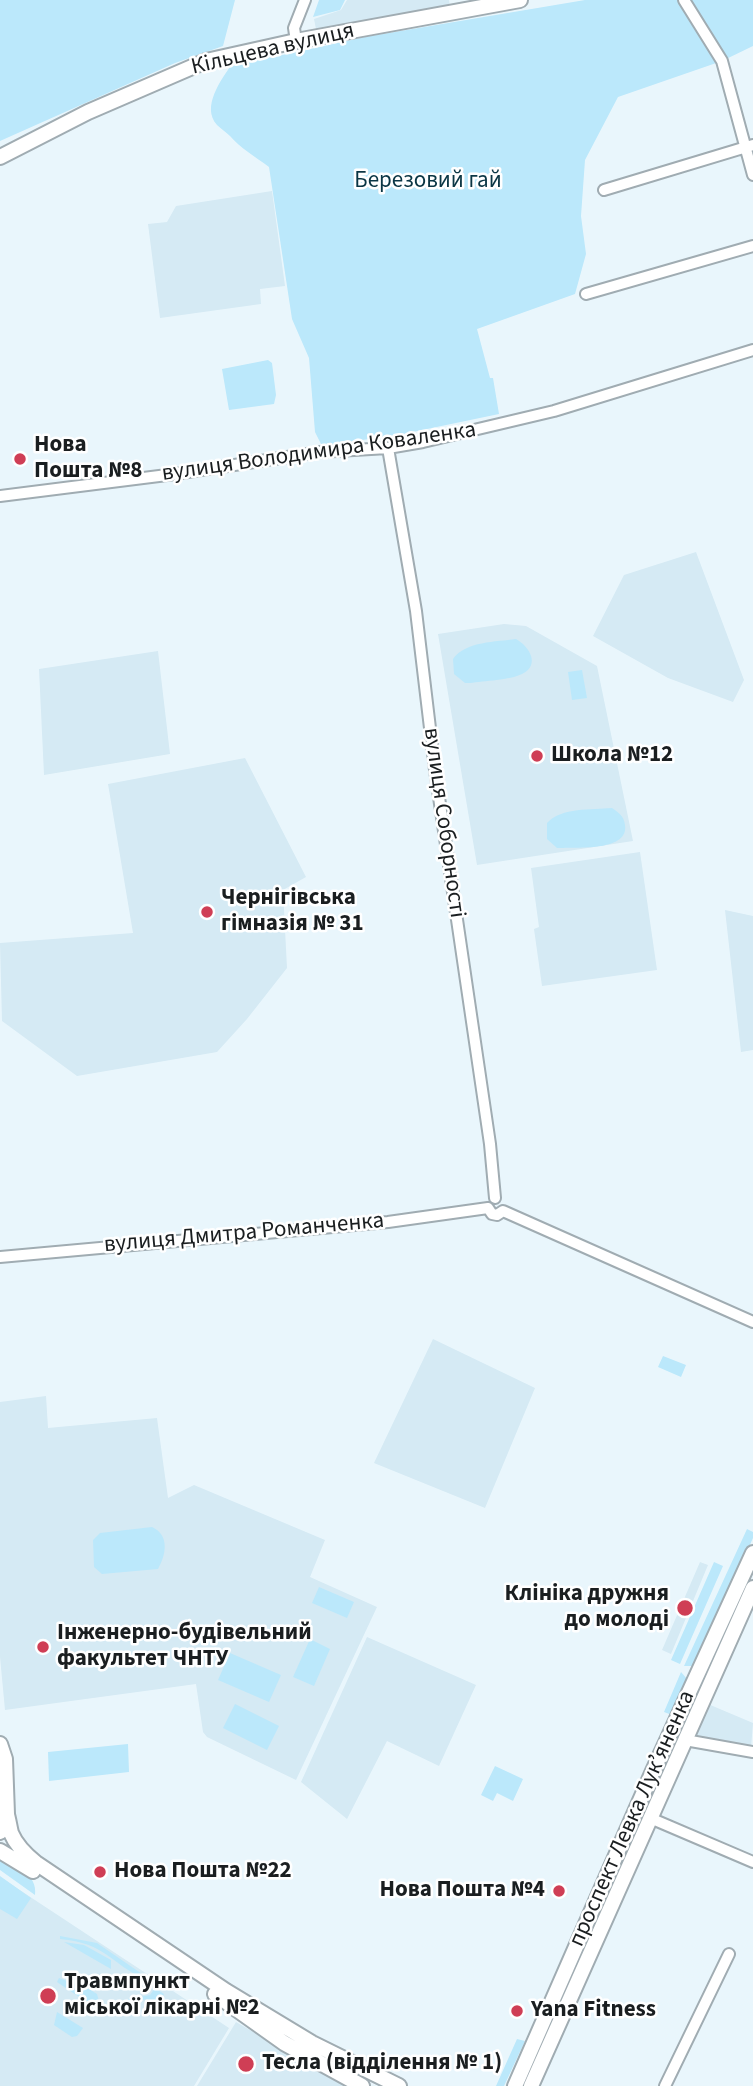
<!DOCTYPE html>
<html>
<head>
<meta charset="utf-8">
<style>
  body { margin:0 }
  canvas { display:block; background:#e9f6fc }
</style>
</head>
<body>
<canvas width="753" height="2086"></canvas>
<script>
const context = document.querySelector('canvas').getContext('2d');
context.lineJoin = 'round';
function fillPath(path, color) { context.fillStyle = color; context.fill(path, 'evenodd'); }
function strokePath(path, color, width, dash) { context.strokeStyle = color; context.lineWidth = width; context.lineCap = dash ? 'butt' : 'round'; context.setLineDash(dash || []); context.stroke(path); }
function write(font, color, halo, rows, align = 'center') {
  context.font = font + ' "Source Sans 3",sans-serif'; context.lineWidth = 5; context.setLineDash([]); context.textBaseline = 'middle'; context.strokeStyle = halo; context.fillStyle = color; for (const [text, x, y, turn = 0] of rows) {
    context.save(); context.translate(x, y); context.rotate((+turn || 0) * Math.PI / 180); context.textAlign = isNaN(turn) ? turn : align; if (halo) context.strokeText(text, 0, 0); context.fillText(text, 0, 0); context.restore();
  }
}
fillPath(new Path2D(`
  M347,0H449L450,8L316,29L314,19L341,10Z
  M272,191L285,286L260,289L261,304L160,318L148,224L167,222L176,206Z
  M696,552L744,680L733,702L668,678L593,636L624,575Z
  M504,624L526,626L597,666L633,841L477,865L438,634Z
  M158,651L170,754L44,775L39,669Z
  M245,758L306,877L283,890L287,968L247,1019L217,1052L77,1076L2,1021L0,943L133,933L108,784Z
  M640,852L657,970L542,986L534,929L539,927L531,868Z
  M725,910L753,916V1050L741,1052Z
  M433,1339L535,1388L485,1508L374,1463Z
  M46,1396L48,1428L157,1418L168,1498L194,1485L325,1540L310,1577L377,1607L296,1780L207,1737L203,1732L196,1684L5,1710L0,1657V1402Z
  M700,1562L708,1565L671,1654L662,1650Z
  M367,1637L476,1685L439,1766L387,1741L347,1819L301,1782Z
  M708,1704L753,1723L751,1748L690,1742Z
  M0,1877L229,2028L194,2086H0Z
  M236,2022L335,2079L351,2086H197Z`), '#d5eaf4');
fillPath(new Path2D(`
  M0,0H235L223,46L175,63L0,141Z
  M319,0H345L340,10L313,17Z
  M585,0H753V46L722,61L618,97L585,160L581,216L586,254L575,294L477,329L490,378H493L499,414L403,434L322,446L315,432L309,358L292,319L269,167C256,157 240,148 230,136C226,132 221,129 217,125C201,107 221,80 232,64L288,54L365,37Z
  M268,360L272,363L276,395L274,404L229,410L222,369Z
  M516,639C529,646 541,665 522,674C510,680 484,681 470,683H465L454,674L453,659C466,641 496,642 516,639Z
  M582,670L587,698L572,700L568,672Z
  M612,808C619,813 624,816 625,825C629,851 579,847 562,848H557L547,839V823C562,807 591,810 612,808Z
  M663,1356L686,1365L681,1377L658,1367Z
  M152,1527C170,1535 166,1555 158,1569L102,1574L94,1567L93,1540L100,1533Z
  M747,1529L753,1532V1538L698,1658L692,1666H684Z
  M714,1562L723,1566L680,1664L671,1660Z
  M319,1587L354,1602L347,1618L312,1603Z
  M310,1639L330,1649L314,1686L293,1677Z
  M230,1653L281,1675L269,1702L218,1680Z
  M681,1672L688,1680L672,1715L664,1712Z
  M235,1704L279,1726L267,1750L223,1728Z
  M680,1726L683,1727L524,2086H521Z
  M128,1744L129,1772L49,1781L48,1752Z
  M495,1766L523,1779L513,1801L497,1793L493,1801L481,1795Z
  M0,1857C15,1866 38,1874 35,1895L0,1870Z
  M0,1876L31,1898L17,1919L0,1909Z
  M60,1936L97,1943L145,1976L146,1980C111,1964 106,1943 60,1939Z
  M64,1942L84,1945L111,1960V1969Z
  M59,1978L89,1989L97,1994L100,2005L94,2007L57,1982Z
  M155,1988L164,1994L160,2001L175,2011L172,2015L147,1999L128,2003V1999L150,1995Z
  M57,2012L83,2028L77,2036L72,2037L54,2025Z
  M517,2039L525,2041L504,2086H496Z`), '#bbe8fb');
const minor = new Path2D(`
  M684,0L722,61L753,175
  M296,41L294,28L305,0
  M604,190L753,145
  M586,294L753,246
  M388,448L416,611L435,770L490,1144L495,1198
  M0,496L175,474L320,452L388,448L423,442L554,411L753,350
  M488,1208L492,1214L497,1215L503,1211L753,1322
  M0,1257L388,1222L488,1208
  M685,1740L753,1752
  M650,1818L753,1862
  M665,2086L729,1954`);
const major = new Path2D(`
  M0,157L88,112L206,61L296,41L520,0
  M0,1744L5,1759L7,1814V1821L0,1832
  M0,1801C8,1810 8,1821 11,1833C16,1845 26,1855 36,1863L226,1991L312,2043L399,2086
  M0,1851L33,1871
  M215,1994L284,2043L362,2086
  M515,2086L653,1771L753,1553
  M531,2086L753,1588`);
strokePath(minor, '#a0acb2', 14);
strokePath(major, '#a0acb2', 18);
strokePath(minor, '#fff', 10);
strokePath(major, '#fff', 14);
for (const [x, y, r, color] of [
  [20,459,7,"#cf3e55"],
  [537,756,7,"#cf3e55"],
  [207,912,7,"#cf3e55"],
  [685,1608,9,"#cf3e55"],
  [43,1647,7,"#cf3e55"],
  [100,1872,7,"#cf3e55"],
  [559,1891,7,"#cf3e55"],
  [48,1996,9,"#cf3e55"],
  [517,2011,7,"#cf3e55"],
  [246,2064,9,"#cf3e55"]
]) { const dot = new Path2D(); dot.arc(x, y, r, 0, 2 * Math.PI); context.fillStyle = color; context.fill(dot); strokePath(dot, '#fff', 2.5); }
write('23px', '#1a1e20', '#fff', [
  ["Кільцева вулиця",273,50,-13],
  ["вулиця Володимира Коваленка",319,453,-8],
  ["вулиця Соборності",443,823,82],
  ["вулиця Дмитра Романченка",244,1234,-5],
  ["проспект Левка Лукʼяненка",633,1819,-66]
]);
write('23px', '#0a3645', '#fff', [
  ["Березовий гай",428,182]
]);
write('bold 23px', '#1a1e20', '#fff', [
  ["Нова",34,446],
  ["Пошта №8",34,472],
  ["Школа №12",551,756],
  ["Чернігівська",221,899],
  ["гімназія № 31",221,925],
  ["Клініка дружня",669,1595,"right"],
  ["до молоді",669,1621,"right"],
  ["Інженерно-будівельний",57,1634],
  ["факультет ЧНТУ",57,1660],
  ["Нова Пошта №22",114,1872],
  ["Нова Пошта №4",545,1891,"right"],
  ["Травмпункт",64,1983],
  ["міської лікарні №2",64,2009],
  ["Yana Fitness",531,2011],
  ["Тесла (відділення № 1)",262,2064]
], 'left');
</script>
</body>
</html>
